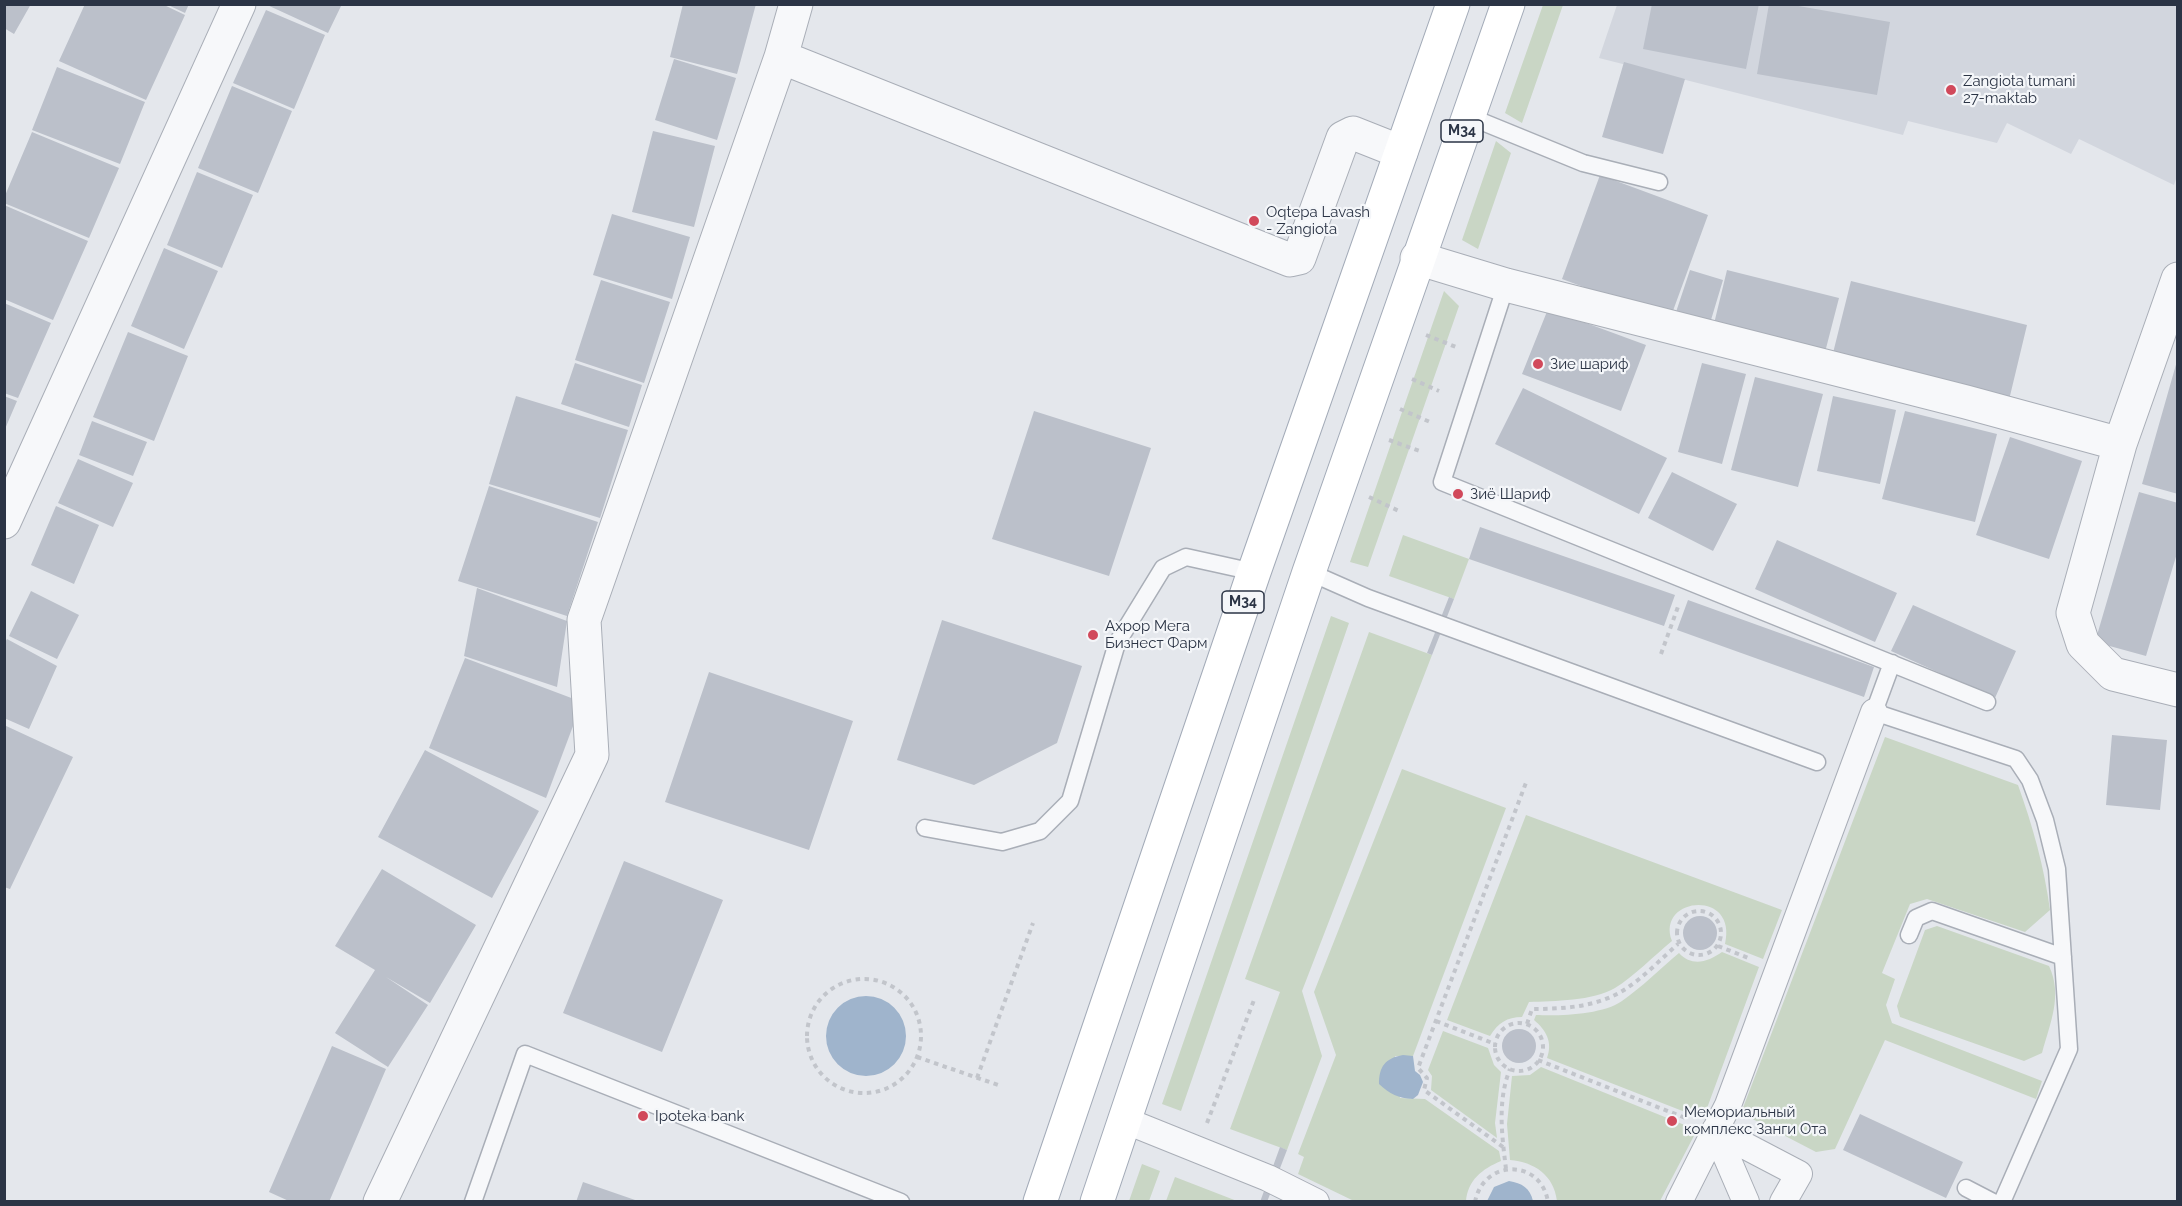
<!DOCTYPE html>
<html>
<head>
<meta charset="utf-8">
<style>
  body { margin:0 }
  #map { position:relative; width:2182px; height:1206px; overflow:hidden; background:#e4e7ec; font-family:Raleway,sans-serif }
  canvas { display:block }
  .frame { position:absolute; inset:0; border:6px solid #2b3445; pointer-events:none }
</style>
</head>
<body>
<div id="map">
<canvas width="2182" height="1206"></canvas>
<div class="frame"></div>
</div>
<script>
const context = document.querySelector('canvas').getContext('2d');
context.lineJoin = 'round';
function fillPath(path, color) { context.fillStyle = color; context.fill(path, 'evenodd'); }
function strokePath(path, color, width, dash) { context.strokeStyle = color; context.lineWidth = width; context.lineCap = dash ? 'butt' : 'round'; context.setLineDash(dash || []); context.stroke(path); }
function write(font, color, halo, rows, align = 'center') {
  context.font = font + ' Raleway,sans-serif'; context.lineWidth = 4.5; context.setLineDash([]); context.textBaseline = 'middle'; context.strokeStyle = halo; context.fillStyle = color; for (const [text, x, y, turn = 0] of rows) {
    context.save(); context.translate(x, y); context.rotate((+turn || 0) * Math.PI / 180); context.textAlign = isNaN(turn) ? turn : align; if (halo) context.strokeText(text, 0, 0); context.fillText(text, 0, 0); context.restore();
  }
}
fillPath(new Path2D(`
  M1617,5H2177V176L2174,185L2079,139L2071,154L2007,123L1997,143L1908,121L1903,135L1599,58Z`), '#d2d6de');
fillPath(new Path2D(`
  M1543,5H1563L1522,123L1505,113Z
  M1496,141L1511,153L1478,249L1462,240Z
  M1444,291L1459,306L1368,567L1350,562Z
  M1403,535L1469,559L1454,599L1389,576Z
  M1331,616L1349,623L1181,1111L1162,1104Z
  M1369,632L1432,655L1302,991L1322,1056L1287,1150L1230,1129L1280,992L1245,979Z
  M1885,737L2018,785C2033,827 2044,866 2050,910L2025,932L1927,899L1910,904L1882,973L1895,979L1886,1005L1892,1023L2042,1081L2036,1099L1885,1040L1835,1149L1816,1152L1741,1113Z
  M1402,769L1506,808L1413,1056H1395L1400,1098L1425,1099L1499,1151L1501,1161C1482,1169 1468,1180 1466,1201H1354L1298,1174L1304,1157L1298,1154L1336,1055L1314,992Z
  M1526,815L1782,910L1763,959L1725,944C1738,888 1655,897 1672,941C1655,955 1633,977 1615,988C1593,1001 1554,1001 1529,1002L1522,1017C1507,1017 1498,1023 1490,1036L1447,1020Z
  M1937,926L2049,966C2063,996 2050,1023 2042,1053L2024,1061L1900,1017L1897,1006L1925,930Z
  M1722,952L1759,967L1703,1119L1547,1058C1553,1042 1546,1030 1534,1020L1536,1015C1559,1016 1602,1015 1622,1001C1642,987 1660,969 1679,953C1692,967 1708,962 1722,952Z
  M1443,1031L1488,1048L1494,1065L1501,1072L1495,1123L1497,1138L1431,1090L1432,1076L1428,1070Z
  M1541,1067L1697,1130L1660,1201H1557C1554,1175 1534,1162 1510,1160L1507,1124L1512,1076L1530,1075Z
  M1142,1164L1160,1171L1149,1201H1129Z
  M1175,1177L1237,1201H1166Z`), '#c9d6c5');
fillPath(new Path2D(`
  M826 1036a40 40 0 1 1 80 0a40 40 0 1 1-80 0Z
  M1403,1055L1413,1056L1415,1071L1420,1075L1423,1082L1418,1095L1413,1099C1398,1098 1390,1094 1379,1084C1379,1067 1385,1058 1403,1055Z
  M1509,1181C1522,1183 1530,1188 1533,1201H1487L1494,1187Z`), '#9fb4cc');
fillPath(new Path2D(`
  M4,4H31L14,34L4,28Z
  M85,4H162L185,15L146,100L59,61Z
  M166,4H189L185,13Z
  M265,4H342L328,33Z
  M683,4H756L737,74L670,57Z
  M1652,4H1759L1746,69L1643,49Z
  M1769,4H1787L1890,22L1877,95L1757,74Z
  M266,10L325,35L294,109L233,83Z
  M674,59L736,78L717,140L655,120Z
  M1624,62L1685,79L1663,154L1602,137Z
  M57,67L145,102L120,164L32,130Z
  M232,86L292,111L258,193L198,168Z
  M653,131L715,146L694,227L632,212Z
  M32,132L119,168L89,238L4,203V198Z
  M197,172L253,195L222,268L167,245Z
  M1600,175L1708,215L1670,319L1562,279Z
  M4,205L88,241L53,320L4,299Z
  M612,214L690,237L672,299L593,275Z
  M164,248L218,271L184,349L131,326Z
  M1690,270L1723,280L1708,330L1673,321Z
  M1727,270L1839,298L1823,360L1712,332Z
  M601,280L670,302L644,383L575,360Z
  M1851,281L2027,325L2009,400L1832,357Z
  M4,303L51,323L18,398L4,393Z
  M1548,309L1646,345L1621,411L1522,374Z
  M128,332L188,356L154,441L93,417Z
  M2177,361H2178V494L2142,484Z
  M575,363L642,385L629,427L561,404Z
  M1702,363L1746,374L1722,464L1678,452Z
  M1755,377L1823,394L1798,487L1731,470Z
  M1523,388L1667,458L1639,514L1495,444Z
  M4,396L17,401L5,429H4Z
  M516,396L628,430L600,518L489,484Z
  M1833,396L1896,410L1880,484L1817,471Z
  M1034,411L1151,448L1109,576L992,539Z
  M1905,411L1997,434L1975,522L1882,499Z
  M92,421L147,442L133,476L79,455Z
  M2010,437L2082,461L2049,559L1976,535Z
  M78,459L133,483L113,527L58,503Z
  M1672,472L1737,504L1713,551L1648,518Z
  M489,486L598,522L567,616L458,581Z
  M2139,492L2178,503V550L2146,656L2095,642Z
  M56,506L99,525L74,584L31,565Z
  M1480,527L1675,595L1664,626L1469,559Z
  M1777,540L1897,593L1875,642L1755,589Z
  M477,588L567,621L557,687L464,656Z
  M31,591L79,615L57,659L9,636Z
  M1449,597L1454,599L1432,655L1427,653Z
  M1688,600L1874,667L1864,697L1677,630Z
  M1913,605L2016,651L1995,698L1891,651Z
  M942,620L1082,666L1057,743L974,785L897,760Z
  M7,639L57,666L29,729L4,718V644Z
  M465,658L582,702L546,798L429,748Z
  M709,672L853,721L809,850L665,802Z
  M4,725L73,757L10,889L4,887Z
  M2112,735L2167,740L2160,810L2106,805Z
  M425,750L539,811L492,898L378,837Z
  M624,861L723,900L662,1052L563,1013Z
  M382,869L476,925L430,1003L386,977L428,1005L388,1067L335,1033L375,970L335,946Z
  M1683 933a17 17 0 1 1 34 0a17 17 0 1 1-34 0Z
  M1502 1046a17 17 0 1 1 34 0a17 17 0 1 1-34 0Z
  M332,1046L386,1069L329,1202H291L269,1192Z
  M1860,1114L1963,1162L1946,1198L1843,1150Z
  M1280,1147L1287,1150L1267,1202H1260Z
  M583,1182L638,1201V1202H576Z`), '#bbc0ca');
const service = new Path2D(`
  M1468,116L1583,163L1659,182
  M1506,285L1442,482L1987,702
  M1309,572L1368,598L1817,762
  M1892,663L1874,712L2016,759L2030,780L2045,820L2057,869L2069,1049L2002,1202
  M925,828L1002,842L1040,831L1070,801L1117,643L1163,568L1186,557L1254,572
  M1909,935L1916,918L1932,911L2063,957
  M1966,1188L1993,1202
  M473,1202L525,1054L901,1202`);
const pedestrian = new Path2D(`
  M1124,1120L1268,1178L1316,1202
  M1715,1130L1799,1174L1783,1202
  M1715,1130L1746,1202
  M1679,1202L1728,1105L1874,712`);
const minor = new Path2D(`
  M781,57L1290,260L1299,258L1343,138L1353,133L1401,152
  M1417,258L1506,285L1966,402L2120,444
  M2178,279L2120,444L2073,613L2083,644L2113,674L2178,690
  M4,522L239,4
  M380,1202L592,755L584,620L781,57L796,4`);
const primary = new Path2D(`
  M1040,1202L1254,572L1453,4
  M1097,1202L1309,572L1508,4`);
strokePath(service, '#a9aeb7', 19);
strokePath(pedestrian, '#a9aeb7', 28);
strokePath(minor, '#a9aeb7', 35);
strokePath(primary, '#a3abb8', 35);
strokePath(new Path2D(`
  M1426,335L1456,347
  M1412,379L1439,391
  M1400,409L1430,422
  M1389,440L1420,451
  M1369,497L1399,511
  M1661,654L1679,604
  M1677 933a22 22 0 1 1 44 0a22 22 0 1 1-44 0Z
  M1718,946L1751,959
  M807 1036a57 57 0 1 1 114 0a57 57 0 1 1-114 0Z
  M1436,1021L1495,1044
  M1495 1047a24 24 0 1 1 48 0a24 24 0 1 1-48 0Z
  M1527,1024L1532,1009C1563,1009 1597,1007 1624,990C1643,978 1661,959 1678,944
  M917,1057L1001,1086
  M1538,1060L1688,1119
  M977,1078L1033,923
  M1207,1123L1254,1000
  M1503,1147L1424,1090L1427,1078L1418,1068L1527,780
  M1506,1169C1502,1136 1497,1101 1510,1069
  M1475,1202C1483,1159 1541,1158 1548,1202`), '#c2c5cb', 4, [4.5, 4.5]);
strokePath(service, '#f7f8fa', 16);
strokePath(pedestrian, '#f7f8fa', 26);
strokePath(minor, '#f7f8fa', 33);
strokePath(primary, '#fff', 33);
for (const [x, y, r, color] of [
  [1951,90,6,"#d1495b"],
  [1254,221,6,"#d1495b"],
  [1538,364,6,"#d1495b"],
  [1458,494,6,"#d1495b"],
  [1093,635,6,"#d1495b"],
  [643,1116,6,"#d1495b"],
  [1672,1121,6,"#d1495b"]
]) { const dot = new Path2D(); dot.arc(x, y, r, 0, 2 * Math.PI); context.fillStyle = color; context.fill(dot); strokePath(dot, '#f4f6f9', 2); }
for (const [x, y, w] of [
  [1462,131,42],
  [1243,602,42]
]) { const box = new Path2D(); box.roundRect(x - w / 2, y - 11, w, 22, 4.5); context.fillStyle = '#f4f6f9'; context.fill(box); strokePath(box, '#2b3445', 1.5); }
write('bold 14px', '#2b3445', null, [
  ["M34",1462,131],
  ["M34",1243,602]
]);
write('15px', '#2b3445', '#f4f6f9', [
  ["Zangiota tumani",1963,81],
  ["27-maktab",1963,98],
  ["Oqtepa Lavash",1266,212],
  ["- Zangiota",1266,229],
  ["Зие шариф",1550,364],
  ["Зиё Шариф",1470,494],
  ["Ахрор Мега",1105,626],
  ["Бизнест Фарм",1105,643],
  ["Мемориальный",1684,1112],
  ["комплекс Занги Ота",1684,1129],
  ["Ipoteka bank",655,1116]
], 'left');
</script>
</body>
</html>
